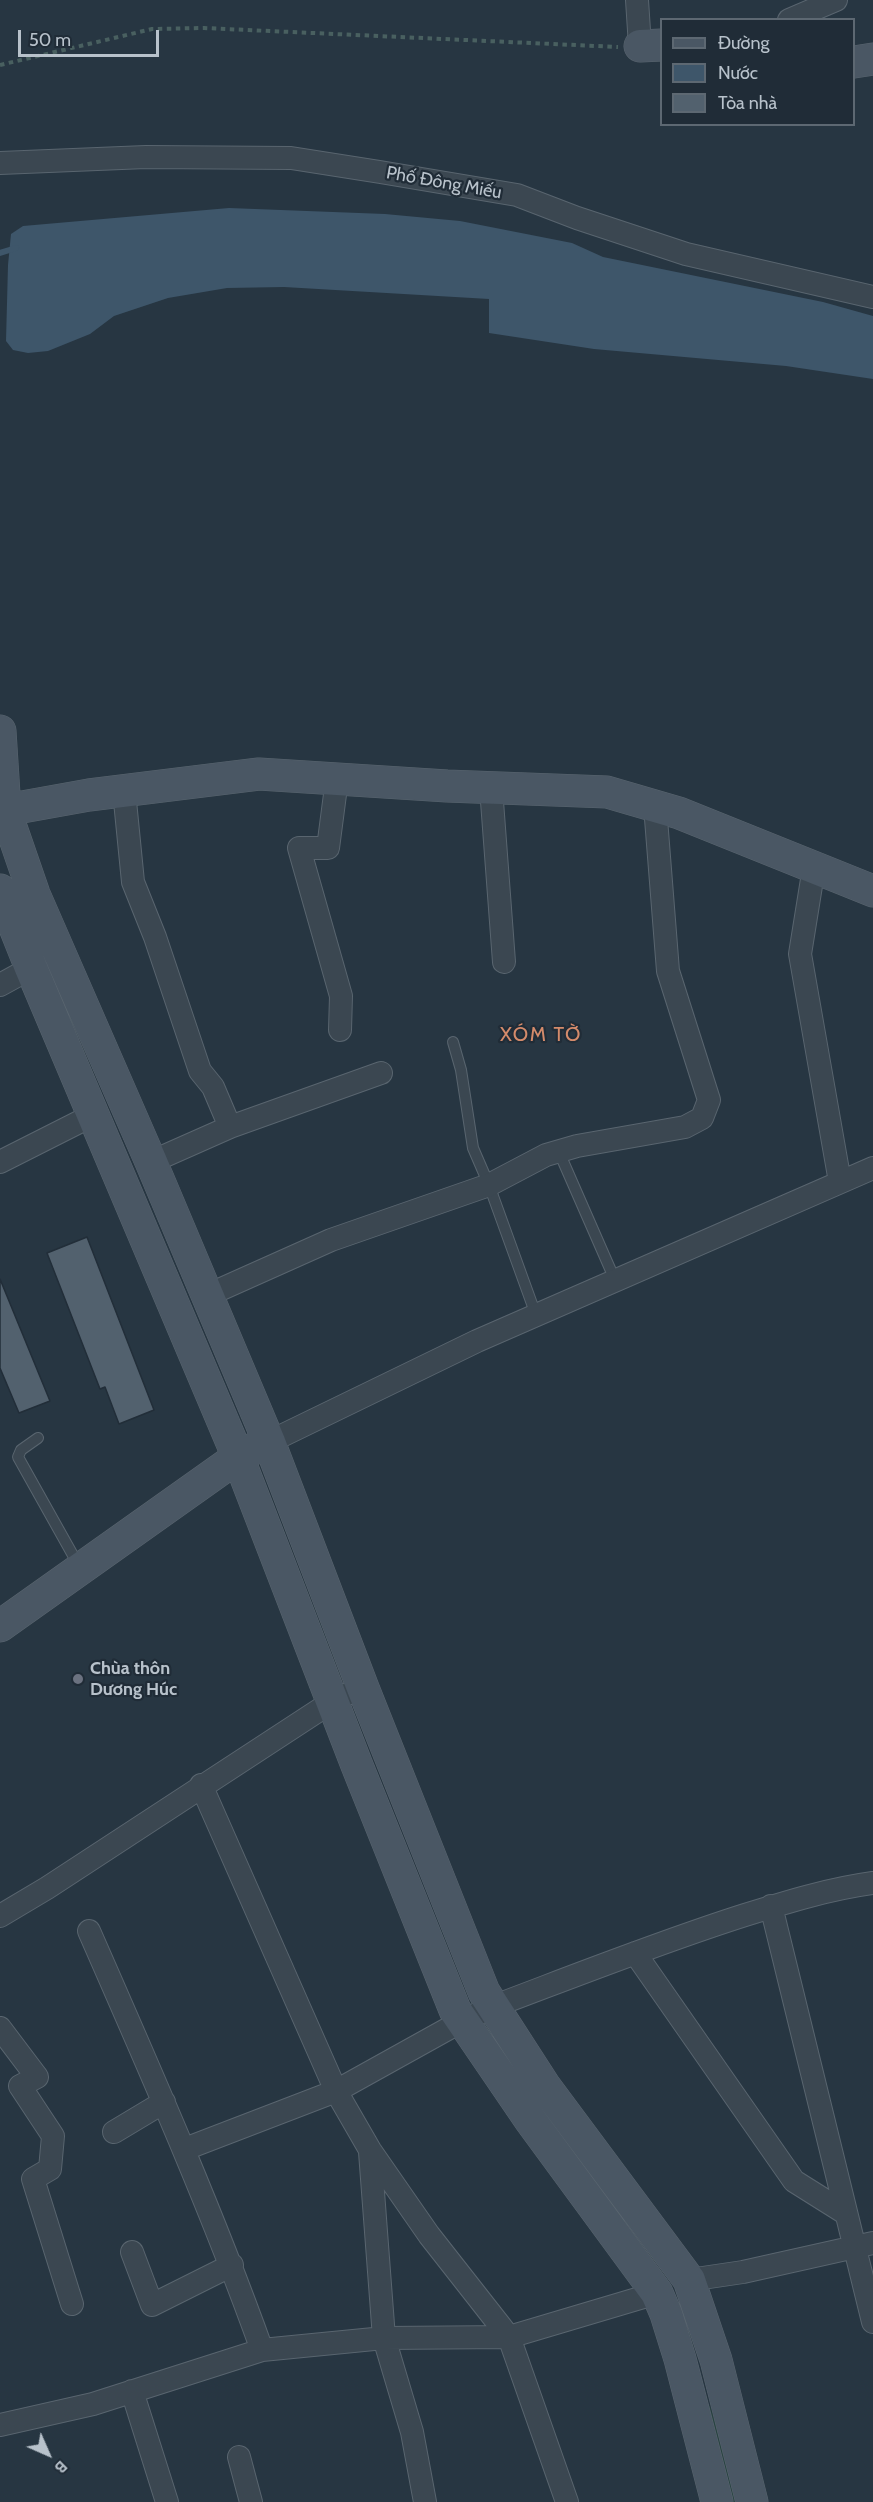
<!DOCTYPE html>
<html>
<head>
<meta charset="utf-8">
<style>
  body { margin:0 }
  #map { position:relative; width:873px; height:2502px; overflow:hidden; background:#273642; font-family:Cabin,sans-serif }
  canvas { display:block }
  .legend { position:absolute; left:660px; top:18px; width:195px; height:108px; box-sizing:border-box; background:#202c37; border:2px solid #5d6872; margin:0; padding:8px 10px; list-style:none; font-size:18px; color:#b8c2cb }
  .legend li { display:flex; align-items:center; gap:12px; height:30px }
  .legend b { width:30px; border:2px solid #5d6872 }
  .north { position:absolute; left:18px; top:2424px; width:60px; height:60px; -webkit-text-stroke:4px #202c37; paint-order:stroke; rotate:135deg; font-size:16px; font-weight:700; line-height:24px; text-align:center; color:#b8c2cb }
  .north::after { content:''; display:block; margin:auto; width:21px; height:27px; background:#b8c2cb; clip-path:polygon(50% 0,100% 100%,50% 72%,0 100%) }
  .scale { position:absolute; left:18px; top:30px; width:141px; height:27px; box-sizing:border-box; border:3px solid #b8c2cb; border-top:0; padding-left:8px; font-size:18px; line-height:21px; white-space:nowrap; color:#b8c2cb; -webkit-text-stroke:4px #202c37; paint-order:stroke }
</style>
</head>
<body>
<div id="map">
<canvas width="873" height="2502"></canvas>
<ul class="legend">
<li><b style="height:8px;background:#4a5764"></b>Đường</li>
<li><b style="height:16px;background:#3e566a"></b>Nước</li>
<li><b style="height:16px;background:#52616e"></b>Tòa nhà</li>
</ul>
<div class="north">B</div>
<div class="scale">50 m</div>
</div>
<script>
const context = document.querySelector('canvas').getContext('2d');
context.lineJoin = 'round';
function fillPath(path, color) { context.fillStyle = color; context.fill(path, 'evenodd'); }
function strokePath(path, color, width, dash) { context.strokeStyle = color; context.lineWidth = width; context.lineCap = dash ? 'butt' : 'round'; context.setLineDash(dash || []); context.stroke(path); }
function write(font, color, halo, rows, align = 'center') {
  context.font = font + ' Cabin,sans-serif'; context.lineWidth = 4.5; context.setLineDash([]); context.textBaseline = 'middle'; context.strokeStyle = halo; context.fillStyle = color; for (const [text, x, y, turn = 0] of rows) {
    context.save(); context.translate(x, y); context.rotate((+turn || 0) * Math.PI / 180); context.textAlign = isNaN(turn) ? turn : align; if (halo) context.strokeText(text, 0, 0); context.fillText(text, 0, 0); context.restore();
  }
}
fillPath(new Path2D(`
  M710,2406L741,2502H728L701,2408Z`), '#294342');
fillPath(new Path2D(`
  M229,208L385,214L460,221L572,243L603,257L823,302L873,316V379L786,366L594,349L489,333V299L284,287L227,288L168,298L114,316L90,334L48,351L28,353L13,350L6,341L8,265L11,234L23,226Z`), '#3e566a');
strokePath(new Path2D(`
  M0,253L16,248`), '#3e566a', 6);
const building = new Path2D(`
  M87,1237L154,1410L119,1424L105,1387L100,1389L47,1253Z
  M0,1279L50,1401L19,1413L0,1368Z`);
fillPath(building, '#52616e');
strokePath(building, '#222e39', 1.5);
const lane = new Path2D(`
  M453,1042L461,1070L473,1148L489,1185L536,1315
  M559,1152L615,1280
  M38,1438L21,1450L18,1457L79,1566`);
const street = new Path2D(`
  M637,0L640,46
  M789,20L836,0
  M0,163L146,157L291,158L380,172L517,195L577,218L686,254L873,297
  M337,779L328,848H299L341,996L340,1030
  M491,788L504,962
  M124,791L133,882L155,937L200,1071L213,1087L230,1127
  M814,867L800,954L840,1182
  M0,985L31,968
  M0,1162L93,1115
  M151,1162L230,1127L381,1073
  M208,1295L331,1240L489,1185L546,1155L577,1146L685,1127L702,1118L709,1100L668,971L655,806
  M269,1442L477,1341L873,1168
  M201,1785L336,2091L370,2150L429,2235L509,2337L567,2502
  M771,1906L873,2322
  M0,1916L47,1888L333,1701L345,1695
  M89,1931C150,2070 211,2208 262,2350
  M635,1953L794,2181L845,2213
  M0,2028L37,2077L20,2086L53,2136L50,2169L33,2179L72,2304
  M114,2132L164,2102
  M185,2149L336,2091L462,2021L492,2007C577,1975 660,1942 745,1915C787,1902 829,1889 873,1883
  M370,2152L384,2338L412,2432L425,2502
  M132,2252L152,2305L232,2265
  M689,2280L743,2272L873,2243
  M132,2391L167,2502
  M0,2425L93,2404L262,2350L384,2338L509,2337L657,2293
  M239,2457L251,2502`);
const secondary = new Path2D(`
  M640,46L662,45
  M854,62L873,59
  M0,731L5,810L34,894L151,1162L269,1442L363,1688L484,1992L544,2085L689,2280L716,2360L752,2502
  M0,811L89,795L259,774L447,786L607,792L679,813L873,891
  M0,890L31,968L238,1457L356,1763L455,2010L530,2120L657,2293L666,2314L680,2359L717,2502
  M0,1626L238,1457L257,1447`);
strokePath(lane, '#59656f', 12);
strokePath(street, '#59656f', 24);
strokePath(secondary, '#59656f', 33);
strokePath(new Path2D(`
  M0,65L152,29L204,28L618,47`), '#496060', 4, [4.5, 4.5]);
strokePath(lane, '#3b4751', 10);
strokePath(street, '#3b4751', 22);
strokePath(secondary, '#4a5764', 32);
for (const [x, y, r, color] of [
  [78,1679,6,"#6b7280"]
]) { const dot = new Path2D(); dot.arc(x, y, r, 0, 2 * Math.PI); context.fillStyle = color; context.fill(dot); strokePath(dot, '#202c37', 2); }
write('18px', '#b8c2cb', '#202c37', [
  ["Phố Đông Miếu",444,183,10]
]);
write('bold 18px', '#b8c2cb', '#202c37', [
  ["Chùa thôn",90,1669],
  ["Dương Húc",90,1690]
], 'left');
context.letterSpacing = '1.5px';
write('20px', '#d48b6b', '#202c37', [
  ["XÓM TỜ",541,1035]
]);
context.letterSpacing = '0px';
</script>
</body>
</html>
